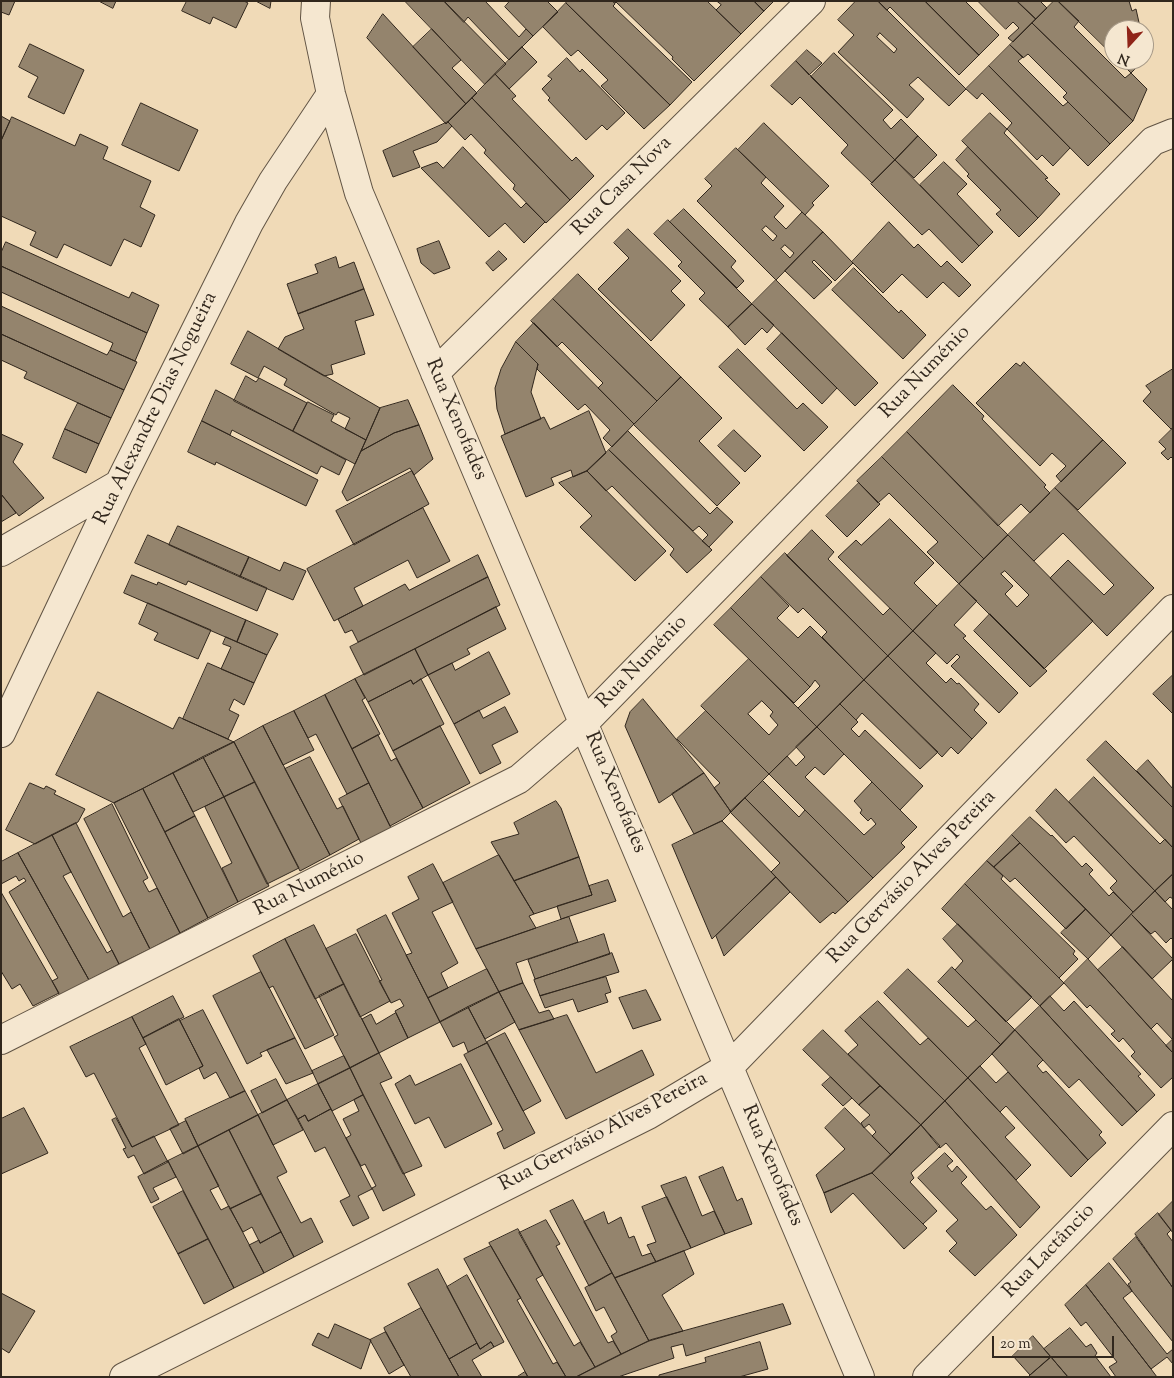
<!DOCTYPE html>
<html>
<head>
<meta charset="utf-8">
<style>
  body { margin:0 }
  #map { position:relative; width:1174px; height:1378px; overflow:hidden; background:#f0dab7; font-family:"Sorts Mill Goudy",serif }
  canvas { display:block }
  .frame { position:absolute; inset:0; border:2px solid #31271d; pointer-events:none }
  .north { position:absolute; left:1104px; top:20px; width:50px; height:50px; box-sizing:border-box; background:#f5e7d0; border:1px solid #a79a88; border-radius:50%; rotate:200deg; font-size:14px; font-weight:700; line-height:20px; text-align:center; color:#31271d }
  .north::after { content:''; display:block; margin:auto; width:18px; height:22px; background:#8f2418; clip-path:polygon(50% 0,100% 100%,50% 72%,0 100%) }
  .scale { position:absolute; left:992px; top:1336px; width:122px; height:22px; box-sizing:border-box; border:2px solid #31271d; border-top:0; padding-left:6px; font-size:15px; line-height:18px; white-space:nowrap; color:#31271d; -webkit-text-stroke:4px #f5e7d0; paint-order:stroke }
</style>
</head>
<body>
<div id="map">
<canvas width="1174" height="1378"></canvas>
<div class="frame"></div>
<div class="north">N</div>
<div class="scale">20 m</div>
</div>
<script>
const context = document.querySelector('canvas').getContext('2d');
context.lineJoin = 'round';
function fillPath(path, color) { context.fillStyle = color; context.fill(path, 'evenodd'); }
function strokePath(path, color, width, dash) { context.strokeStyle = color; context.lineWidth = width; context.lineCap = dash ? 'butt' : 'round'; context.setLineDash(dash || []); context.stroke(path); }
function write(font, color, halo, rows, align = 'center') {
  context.font = font + ' "Sorts Mill Goudy",serif'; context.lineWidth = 4; context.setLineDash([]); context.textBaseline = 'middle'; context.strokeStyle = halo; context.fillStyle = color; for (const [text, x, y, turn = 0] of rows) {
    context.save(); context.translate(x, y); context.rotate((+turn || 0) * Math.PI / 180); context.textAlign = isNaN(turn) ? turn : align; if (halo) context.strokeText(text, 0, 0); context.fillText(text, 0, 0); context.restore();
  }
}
const building = new Path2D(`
  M1,1H15L9,15L1,12Z
  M99,1H116L113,8Z
  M187,1H244L248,3L236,28L213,17L210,24L182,11Z
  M256,1H271L270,8Z
  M405,1H444L506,64L485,84Z
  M444,1H485L519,37L526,29L533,36L509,60L468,17L464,22Z
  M510,1H547L558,12L533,36L505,7Z
  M568,1H613L615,4L613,6L692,82L670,105L566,3Z
  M613,1H707L741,34L694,81L672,59L673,57L616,2L615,3Z
  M717,1H754L764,11L741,34L716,10L721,5Z
  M754,1H774L764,11Z
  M856,1H878L966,89L949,106L918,77L909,85L924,99L907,118L838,52L854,35L838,20ZM880,33L897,49L894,53L877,37Z
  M878,1H925L979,55L959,75L890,7L887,10Z
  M925,1H965L999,35L979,55Z
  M978,1H1017L1036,19L1013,42L1008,38L1019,28L1013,22L1006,29Z
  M1017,1H1040L1047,8L1036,19Z
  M1054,1H1058L1079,21L1074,27L1125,78L1131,73L1147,89L1133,121L1032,23Z
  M1058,1H1129L1132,11L1136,9L1140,27L1131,30H1114V56Z
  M566,3L670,105L644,129L601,86L608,80L578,50L571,56L543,27Z
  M383,14L466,104L446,124L367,38Z
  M1032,23L1133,121L1110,144L1063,97L1067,93L1028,54L1023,58L1010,45Z
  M432,29L461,60L452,68L477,93L466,104L413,47Z
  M30,44L84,70L64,114L28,97L38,77L19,67Z
  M1010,45L1023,57L1018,61L1063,106L1068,102L1110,144L1088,166L989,66Z
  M522,47L537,62L509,89L495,74Z
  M807,50L822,63L809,75L796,61Z
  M834,53L893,110L883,120L891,129L901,119L918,136L895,160L811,77Z
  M1144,54L1147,57L1131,73L1118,60H1144Z
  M567,58L580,72L582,69L625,113L607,130L602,125L586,140L548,100L550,98L542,89L552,79L548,76Z
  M796,61L895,160L872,183L841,153L848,145L800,97L792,105L771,86Z
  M989,66L1070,148L1053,166L1042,155L1037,160L1007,129L1012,123L982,93L977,99L966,89Z
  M495,74L516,96L512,99L572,161L576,157L594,176L570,200L472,98Z
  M472,98L570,200L546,223L513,189L515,185L484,153L486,150L471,134L465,140L448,122Z
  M141,103L198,130L179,171L122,145Z
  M990,113L1007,129L1004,133L1048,178L1045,179L1060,194L1038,218L962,141Z
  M1,116L10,121L1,141Z
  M12,117L75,146L80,134L108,147L103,159L151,181L140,207L155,215L141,247L124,239L111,266L64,244L57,258L30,245L36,232L1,216V141Z
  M448,122L452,126L437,142L413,151L420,167L393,177L383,151Z
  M764,123L829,186L812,203L814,205L805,215L738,150Z
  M918,136L937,155L914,178L895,160Z
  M463,147L521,208L526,203L545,222L524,243L505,223L489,237L421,168L437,162L443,168Z
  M968,147L1038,218L1019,237L996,214L1001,210L967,176L969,174L956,160Z
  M736,148L766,177L761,183L784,206L774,217L786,229L802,212L823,232L776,280L697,201L712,186L705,179ZM766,226L777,236L773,241L762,230ZM785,245L794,253L790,258L781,249Z
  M895,160L979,246L962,263L929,229L922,235L871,184Z
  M944,162L967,184L957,194L993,232L979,246L920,185Z
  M684,209L736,261L731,267L744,281L737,288L670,222Z
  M668,220L752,304L728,327L699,299L705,293L678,266L682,262L654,234Z
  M889,222L914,248L918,244L941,267L947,261L971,285L959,297L943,282L927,298L902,274L883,293L852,262Z
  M628,229L681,281L671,291L685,305L651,341L598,289L629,258L614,243Z
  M823,232L853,263L835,281L814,260L812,262L832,282L814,299L785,271Z
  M439,241L450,268L434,274L421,263L417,249Z
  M6,242L129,298L132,292L159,305L147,333L1,266V253Z
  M499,251L507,259L493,271L486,263Z
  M336,257L339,268L354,262L364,289L298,314L287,284L318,273L315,265Z
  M1,266L147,333L135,361L110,350L113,343L1,292Z
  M854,268L899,313L901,310L926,335L903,359L832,290Z
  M578,274L681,377L657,401L553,299Z
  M776,280L878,383L855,406L752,304Z
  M364,289L374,315L355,321L365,354L331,365L333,374L324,376L278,349L285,337L304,329L298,314Z
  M553,299L657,401L634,424L598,388L603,383L562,342L557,347L531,321Z
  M752,304L774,325L767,333L762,328L745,345L728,327Z
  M1,306L107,355L110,350L137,362L124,390L1,334Z
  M534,323L634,424L612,447L603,438L610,430L585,404L578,410L537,369L538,364L516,342Z
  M248,331L380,408L366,440L345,429L350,418L338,412L336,415L284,385L287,379L264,366L258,378L231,364Z
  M782,333L837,388L822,404L767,349Z
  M1,334L124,390L111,418L24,378L27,372L1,360Z
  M516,342L538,364L531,392L541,419L505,434L497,409L495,388L501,369Z
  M738,349L797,409L803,403L828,427L804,451L719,367Z
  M1024,362L1103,440L1061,482L1056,476L1066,466L1052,453L1040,466L976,403L1016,363L1020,366Z
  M1173,369V428L1171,429L1143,401L1151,392L1146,386Z
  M246,376L256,382L259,378L307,403L293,431L234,401Z
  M681,377L722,418L699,441L740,483L717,506L634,425Z
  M953,385L984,416L982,419L1046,485L1044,487L1050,493L1030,513L1021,504L998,526L907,432Z
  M216,390L346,460L339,475L321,466L317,474L232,430L230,435L202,421Z
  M408,400L419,425L394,433L361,451L380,408Z
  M308,402L334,415L331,421L366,440L355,464L293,431Z
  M78,403L111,418L99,444L65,429Z
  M589,411L606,453L587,471L573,477L571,470L551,478L554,485L526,497L501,436L544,417L550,429Z
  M202,421L318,480L306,506L216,462L215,465L188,452Z
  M419,425L433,459L414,475L410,468L347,501L342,492L361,451L394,433Z
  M1173,428V459L1171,457L1168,460L1161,453L1166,449L1159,442Z
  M65,429L99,444L86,473L53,458Z
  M734,430L761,456L745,472L718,446Z
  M628,431L710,514L717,507L733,522L709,547L702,541L708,535L699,526L693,531L609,450Z
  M907,432L1008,535L984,559L882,457Z
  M1,434L23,444L13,462L44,498L19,516L1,494Z
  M1103,440L1126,463L1078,510L1055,488Z
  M609,450L712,550L687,573L670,555L674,549L672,547L612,486L606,491L587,471Z
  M882,457L984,559L959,584L927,552L938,542L889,493L878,503L857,481Z
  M412,471L429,504L354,545L336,511Z
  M587,471L666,551L635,581L580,527L592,516L559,483Z
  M859,483L880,504L847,537L826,516Z
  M1055,488L1154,588L1107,636L1050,578L1068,560L1104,595L1114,585L1063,533L1034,561L1008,535Z
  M1,494L16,513L1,522Z
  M423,508L450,561L417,578L408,560L354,588L363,606L334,621L307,569Z
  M890,519L934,563L914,583L937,606L913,631L838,557L856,540L861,545Z
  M178,526L249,557L240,577L169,545Z
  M812,530L834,552L828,559L883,615L890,608L913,631L888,656L787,556Z
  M148,535L267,588L257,611L188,581L186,585L135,563Z
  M1008,535L1093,621L1044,669L959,584ZM1005,571L1029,595L1017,607L1005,594L1013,586L1001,574Z
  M785,553L888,656L864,680L822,637L827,632L803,608L798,613L761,577Z
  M478,555L488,577L358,642L352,630L345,633L338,619L405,584L409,590Z
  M249,557L280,571L284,562L306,571L293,600L240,577Z
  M132,575L157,585L158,582L246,620L237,642L124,593Z
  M488,577L500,605L364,675L350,647Z
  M761,577L789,606L777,618L798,638L810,626L864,680L817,727L798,708L820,686L815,680L810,687L731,608Z
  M959,584L977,601L954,625L966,636L963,638L1018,693L999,713L951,666L960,657L957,654L947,664L913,631Z
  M148,603L211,630L198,659L154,640L158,633L139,624Z
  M496,607L506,629L467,649L470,654L428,675L415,649Z
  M731,608L810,687L794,703L714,625Z
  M990,614L1047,671L1030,687L974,631Z
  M246,620L278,634L267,655L237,642Z
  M913,631L936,653L926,663L946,683L951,678L957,684L959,683L979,704L974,710L987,723L972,739L888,656Z
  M226,637L267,655L254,683L221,669L231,647L223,644Z
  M415,649L428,675L413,684L411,680L368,702L355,679Z
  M489,652L510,694L454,724L428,675L452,663L455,670Z
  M888,656L972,739L958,754L951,747L942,757L864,680Z
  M749,659L817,727L769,774L701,706ZM762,701L773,712L770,716L778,725L769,735L748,714Z
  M208,663L254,683L244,705L234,699L229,710L239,715L228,739L183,719Z
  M1173,675V714L1153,694Z
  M355,679L365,698L362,700L380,734L352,749L325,695Z
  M421,679L444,724L393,751L368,702L411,680L413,684Z
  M864,680L938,752L920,769L862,713L856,720L840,704Z
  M98,692L173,729L179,717L234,742L114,803L56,775Z
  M325,695L369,783L347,794L316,734L308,738L294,711Z
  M643,699L704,773L659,803L625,726L630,712Z
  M840,704L858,722L851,729L859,737L865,730L923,786L900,810L817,727Z
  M505,707L518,732L492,745L501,763L480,774L454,724L479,710L483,718Z
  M294,711L314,750L283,765L263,726Z
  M706,711L769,774L731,812L714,788L720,783L677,739Z
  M263,726L330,855L300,871L234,742Z
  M440,726L470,783L423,808L393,751Z
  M817,727L844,754L824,775L815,767L805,777L864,835L876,824L871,818L868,821L860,813L862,810L854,801L872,782L917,827L901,843L905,847L873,878L769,774L787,756L796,766L805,757L796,747Z
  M378,735L391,761L396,758L423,808L390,826L352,749Z
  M1106,741L1173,808V848L1087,760Z
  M234,742L255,782L224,797L203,757Z
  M203,757L224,797L193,812L173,773Z
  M310,757L337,809L343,806L359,839L330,855L285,769Z
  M1148,760L1173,789V808L1137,771Z
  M173,773L195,816L165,832L143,789Z
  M704,773L731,812L722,821L694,834L672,794Z
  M1094,777L1160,844L1165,839L1173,848V874L1155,891L1069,802Z
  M763,781L799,817L805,810L873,878L848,902L745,798Z
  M255,782L299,868L267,884L224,797Z
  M30,783L44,789L46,786L56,791L54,794L85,809L78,822L35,844L6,830Z
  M369,783L391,828L361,843L339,799Z
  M143,789L208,918L180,933L114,803Z
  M1056,789L1155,891L1133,912L1110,888L1117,881L1074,836L1066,843L1036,811Z
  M224,797L269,886L238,902L222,868L232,863L205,807Z
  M745,798L848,902L835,914L833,912L820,923L771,872L780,863L730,812Z
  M556,801L561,808L579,857L514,881L491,842L519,834L514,823Z
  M112,804L148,878L143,881L149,892L157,888L180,933L150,949L84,819Z
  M195,816L238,902L208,918L165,832Z
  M1030,817L1051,836L1052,835L1082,867L1086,863L1093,870L1089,874L1109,896L1113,892L1133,912L1111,935L1012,835Z
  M722,821L776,877L712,939L672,845Z
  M76,823L123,917L131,912L150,949L119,964L52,835Z
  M52,835L71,872L63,876L107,953L112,950L119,964L89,980L18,853Z
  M1012,835L1020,843L994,867L987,861Z
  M1020,843L1086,909L1066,929L1015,878L1010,882L994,867Z
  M18,853L89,980L60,996L52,981L58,978L9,892L26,881L24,878L19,881L16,876L1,884V862Z
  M499,855L534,914L529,916L536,928L476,949L443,883Z
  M579,857L592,895L534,914L514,881Z
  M987,861L1003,876L1001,879L1075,951L1073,954L1078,959L1059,978L965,884Z
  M433,864L453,902L432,912L458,963L441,973L448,988L428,998L406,955L412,953L392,913L419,899L408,877Z
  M1173,874V899L1170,897L1165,902L1155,891Z
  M776,877L790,892L724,956L716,936Z
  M608,880L616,901L561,919L557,906L592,895L589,886Z
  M965,884L1064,983L1040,1006L942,909Z
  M1155,891L1173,910V940L1171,938L1166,943L1155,931L1151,934L1132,915Z
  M1,892L59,993L33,1006L20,984L12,989L1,971Z
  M1086,909L1111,935L1088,959L1061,933Z
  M386,915L440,1022L408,1038L395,1011L404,1006L400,999L391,1003L390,1001L379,981L382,980L357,930Z
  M1132,915L1173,959L1152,979L1111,935Z
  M569,917L578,942L516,963L523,983L499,992L476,949Z
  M958,924L1032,997L1006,1022L955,970L963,961L943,939Z
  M314,925L344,984L315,999L285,939Z
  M356,934L390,1001L360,1017L326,949Z
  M604,934L610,954L535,979L528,960Z
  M285,939L334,1035L305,1049L273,986L269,988L253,956Z
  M1123,947L1173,1001V1040L1157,1023L1151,1029L1098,970Z
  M612,953L619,972L540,996L534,980Z
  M1088,959L1173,1053V1077L1161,1088L1131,1056L1135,1052L1123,1038L1119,1042L1111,1034L1115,1031L1090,1005L1087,1008L1064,983Z
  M952,967L1015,1030L1001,1045L938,982Z
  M487,969L499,992L440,1022L428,998Z
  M908,969L968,1027L976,1020L1001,1045L968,1078L884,993Z
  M261,972L295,1038L260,1053L262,1056L247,1064L213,996Z
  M606,977L611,992L605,994L608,1002L578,1012L573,999L545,1008L540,996Z
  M523,983L539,1013L549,1010L554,1019L519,1030L499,992Z
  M344,984L379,1053L350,1068L334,1037L338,1035L319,996Z
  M646,990L661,1020L633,1029L619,998Z
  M499,992L515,1022L485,1039L468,1007Z
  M173,996L184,1017L143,1038L132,1017Z
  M1050,996L1064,1011L1074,1001L1141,1074L1138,1076L1155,1095L1137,1112L1040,1006Z
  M878,1001L920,1045L928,1038L968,1078L945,1101L860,1017Z
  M1040,1006L1137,1112L1122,1126L1079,1079L1069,1088L1015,1030Z
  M468,1007L487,1043L468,1052L464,1042L453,1047L440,1022Z
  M203,1010L245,1091L230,1098L216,1072L204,1079L199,1068L203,1066L180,1021Z
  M396,1013L408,1038L379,1053L362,1019L371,1014L376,1024Z
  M567,1015L596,1073L642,1050L654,1075L566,1119L519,1030Z
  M132,1017L146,1044L139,1048L179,1125L132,1147L94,1073L86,1077L70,1047Z
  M860,1017L945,1101L921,1125L848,1054L858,1045L845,1031Z
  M179,1019L203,1066L166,1085L143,1038Z
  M823,1030L880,1086L859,1105L803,1050Z
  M1015,1030L1043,1060L1037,1066L1043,1073L1046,1071L1102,1132L1099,1135L1106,1143L1088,1160L992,1054Z
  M505,1033L541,1101L523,1111L487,1042Z
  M295,1038L313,1073L286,1084L267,1050Z
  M1173,1039V1053L1166,1046Z
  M487,1043L535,1133L504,1149L497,1133L503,1130L464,1055Z
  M379,1053L392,1078L380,1083L422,1166L403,1174L350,1068Z
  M344,1056L350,1068L318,1084L312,1071Z
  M461,1064L492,1124L445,1148L429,1117L415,1124L395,1084L410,1075L415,1085Z
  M980,1066L996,1083L1008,1072L1088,1160L1071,1177L1006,1106L1000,1112L968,1078Z
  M350,1068L363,1095L332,1111L318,1084Z
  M831,1077L852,1098L843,1106L822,1085Z
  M968,1078L1015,1128L1005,1137L1031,1165L1016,1180L945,1101Z
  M276,1079L287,1100L262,1113L251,1091Z
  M318,1084L331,1109L308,1121L305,1115L298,1119L287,1100Z
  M880,1086L921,1125L891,1155L872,1136L876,1132L869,1124L864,1128L861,1123L870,1115L859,1105Z
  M245,1091L258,1115L198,1146L185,1119Z
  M363,1095L415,1195L383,1211L372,1188L376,1186L365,1164L361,1166L346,1138L351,1135L343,1119L359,1111L354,1100Z
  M287,1100L303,1130L273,1145L258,1115Z
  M945,1101L1040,1207L1020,1228L946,1143L940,1148L921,1125Z
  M24,1108L48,1153L1,1174V1119Z
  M845,1108L891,1155L872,1173L824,1193L816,1175L845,1149L825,1128Z
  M331,1109L372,1189L358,1196L369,1218L353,1226L340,1201L350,1196L325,1147L315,1152L298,1119L305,1115L308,1121Z
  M258,1115L287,1172L277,1177L301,1223L311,1218L323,1242L294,1257L229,1130Z
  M116,1118L132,1147L154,1136L168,1162L144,1174L134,1155L128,1158L123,1149L126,1148L112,1120Z
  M186,1121L198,1146L183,1154L170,1129Z
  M921,1125L940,1146L911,1173L914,1178L910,1182L937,1211L923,1224L872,1173Z
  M229,1130L261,1194L230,1209L198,1146Z
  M198,1146L219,1186L210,1190L221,1210L229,1206L264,1273L234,1288L168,1161Z
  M945,1153L953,1161L947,1166L952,1172L957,1166L967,1177L961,1183L986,1210L991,1206L1017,1235L975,1276L949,1251L957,1243L946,1231L958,1220L918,1178Z
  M168,1161L176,1177L153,1188L159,1199L151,1203L138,1177Z
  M723,1167L737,1201L742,1198L752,1224L725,1234L699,1177Z
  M872,1173L927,1228L904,1249L853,1193L831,1213L824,1193Z
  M686,1177L702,1216L714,1211L725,1234L691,1248L661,1186Z
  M183,1191L208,1239L178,1254L153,1207Z
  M261,1194L281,1232L260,1243L252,1227L243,1232L230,1209Z
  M667,1197L691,1248L656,1262L647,1245L656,1242L642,1207Z
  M573,1200L612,1273L589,1286L550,1211Z
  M1173,1201V1233L1159,1215Z
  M604,1212L608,1224L621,1217L629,1238L634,1236L642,1256L651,1253L656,1262L615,1278L584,1222Z
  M1158,1213L1171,1230L1167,1234L1173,1242V1288L1135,1234Z
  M546,1220L560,1244L556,1246L608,1343L613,1341L621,1354L595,1367L519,1233Z
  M518,1229L543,1275L536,1279L574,1346L580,1342L595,1367L576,1377H566L489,1243Z
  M281,1232L294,1257L264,1273L249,1245L259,1240L260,1243Z
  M1136,1237L1173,1288V1342L1132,1291L1128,1284L1131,1282L1113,1259Z
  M208,1239L234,1288L204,1304L178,1254Z
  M491,1246L521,1298L517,1300L553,1364L557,1362L566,1377H528L464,1259Z
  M684,1251L694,1274L662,1295L683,1331L649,1341L615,1278Z
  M1109,1263L1132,1291L1123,1298L1167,1354L1173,1349V1364L1167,1357L1151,1369L1086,1285Z
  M438,1269L477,1343L449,1359L408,1284Z
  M612,1273L649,1341L621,1354L611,1336L617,1332L604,1307L596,1311L585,1288Z
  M467,1275L504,1342L494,1347L491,1342L480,1349L447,1287Z
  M1086,1285L1151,1369L1157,1377H1116L1109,1367L1117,1362L1086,1322L1081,1326L1065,1305Z
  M1,1293L35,1311L9,1353L1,1348Z
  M783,1304L791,1324L686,1356L683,1344L671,1347L674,1358L618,1377H576L650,1340Z
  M421,1308L449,1359L459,1377H411L386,1333L384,1328Z
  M335,1324L371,1340L361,1369L312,1345L318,1333L328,1338Z
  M1070,1328L1086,1347L1091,1344L1097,1353L1095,1356L1111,1377H1068L1044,1349Z
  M386,1332L404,1365L389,1374L370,1340Z
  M1033,1336L1051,1357L1030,1375L1013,1356Z
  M491,1342L494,1347L472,1360L482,1377H459L449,1359L477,1343L480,1349Z
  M760,1342L768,1369L739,1377H659V1375L706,1362L705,1358Z
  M1051,1357L1068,1377H1028L1030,1375Z
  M525,1372L528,1377H517Z`);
fillPath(building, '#94846d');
strokePath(building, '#31271d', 1);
const minor = new Path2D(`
  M316,1L315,18L331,94L359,193L860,1377
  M435,373L811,1
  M1,552L119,484
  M1,733L119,484L249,223L273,181L331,94
  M1,1040L519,779L584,723L1153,141L1173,133
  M124,1377L648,1115L730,1066L1173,609
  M927,1377L1173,1126`);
strokePath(minor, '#615444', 30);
strokePath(minor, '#f5e7d0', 28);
write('20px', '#31271d', '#f5e7d0', [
  ["Rua Casa Nova",623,187,-45],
  ["Rua Numénio",926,373,-46],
  ["Rua Alexandre Dias Nogueira",157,409,-64],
  ["Rua Xenofades",455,420,67],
  ["Rua Numénio",643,663,-46],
  ["Rua Xenofades",614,793,67],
  ["Rua Gervásio Alves Pereira",913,878,-46],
  ["Rua Numénio",310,885,-27],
  ["Rua Gervásio Alves Pereira",604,1133,-28],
  ["Rua Xenofades",771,1166,67],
  ["Rua Lactâncio",1050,1252,-46]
]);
</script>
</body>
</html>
